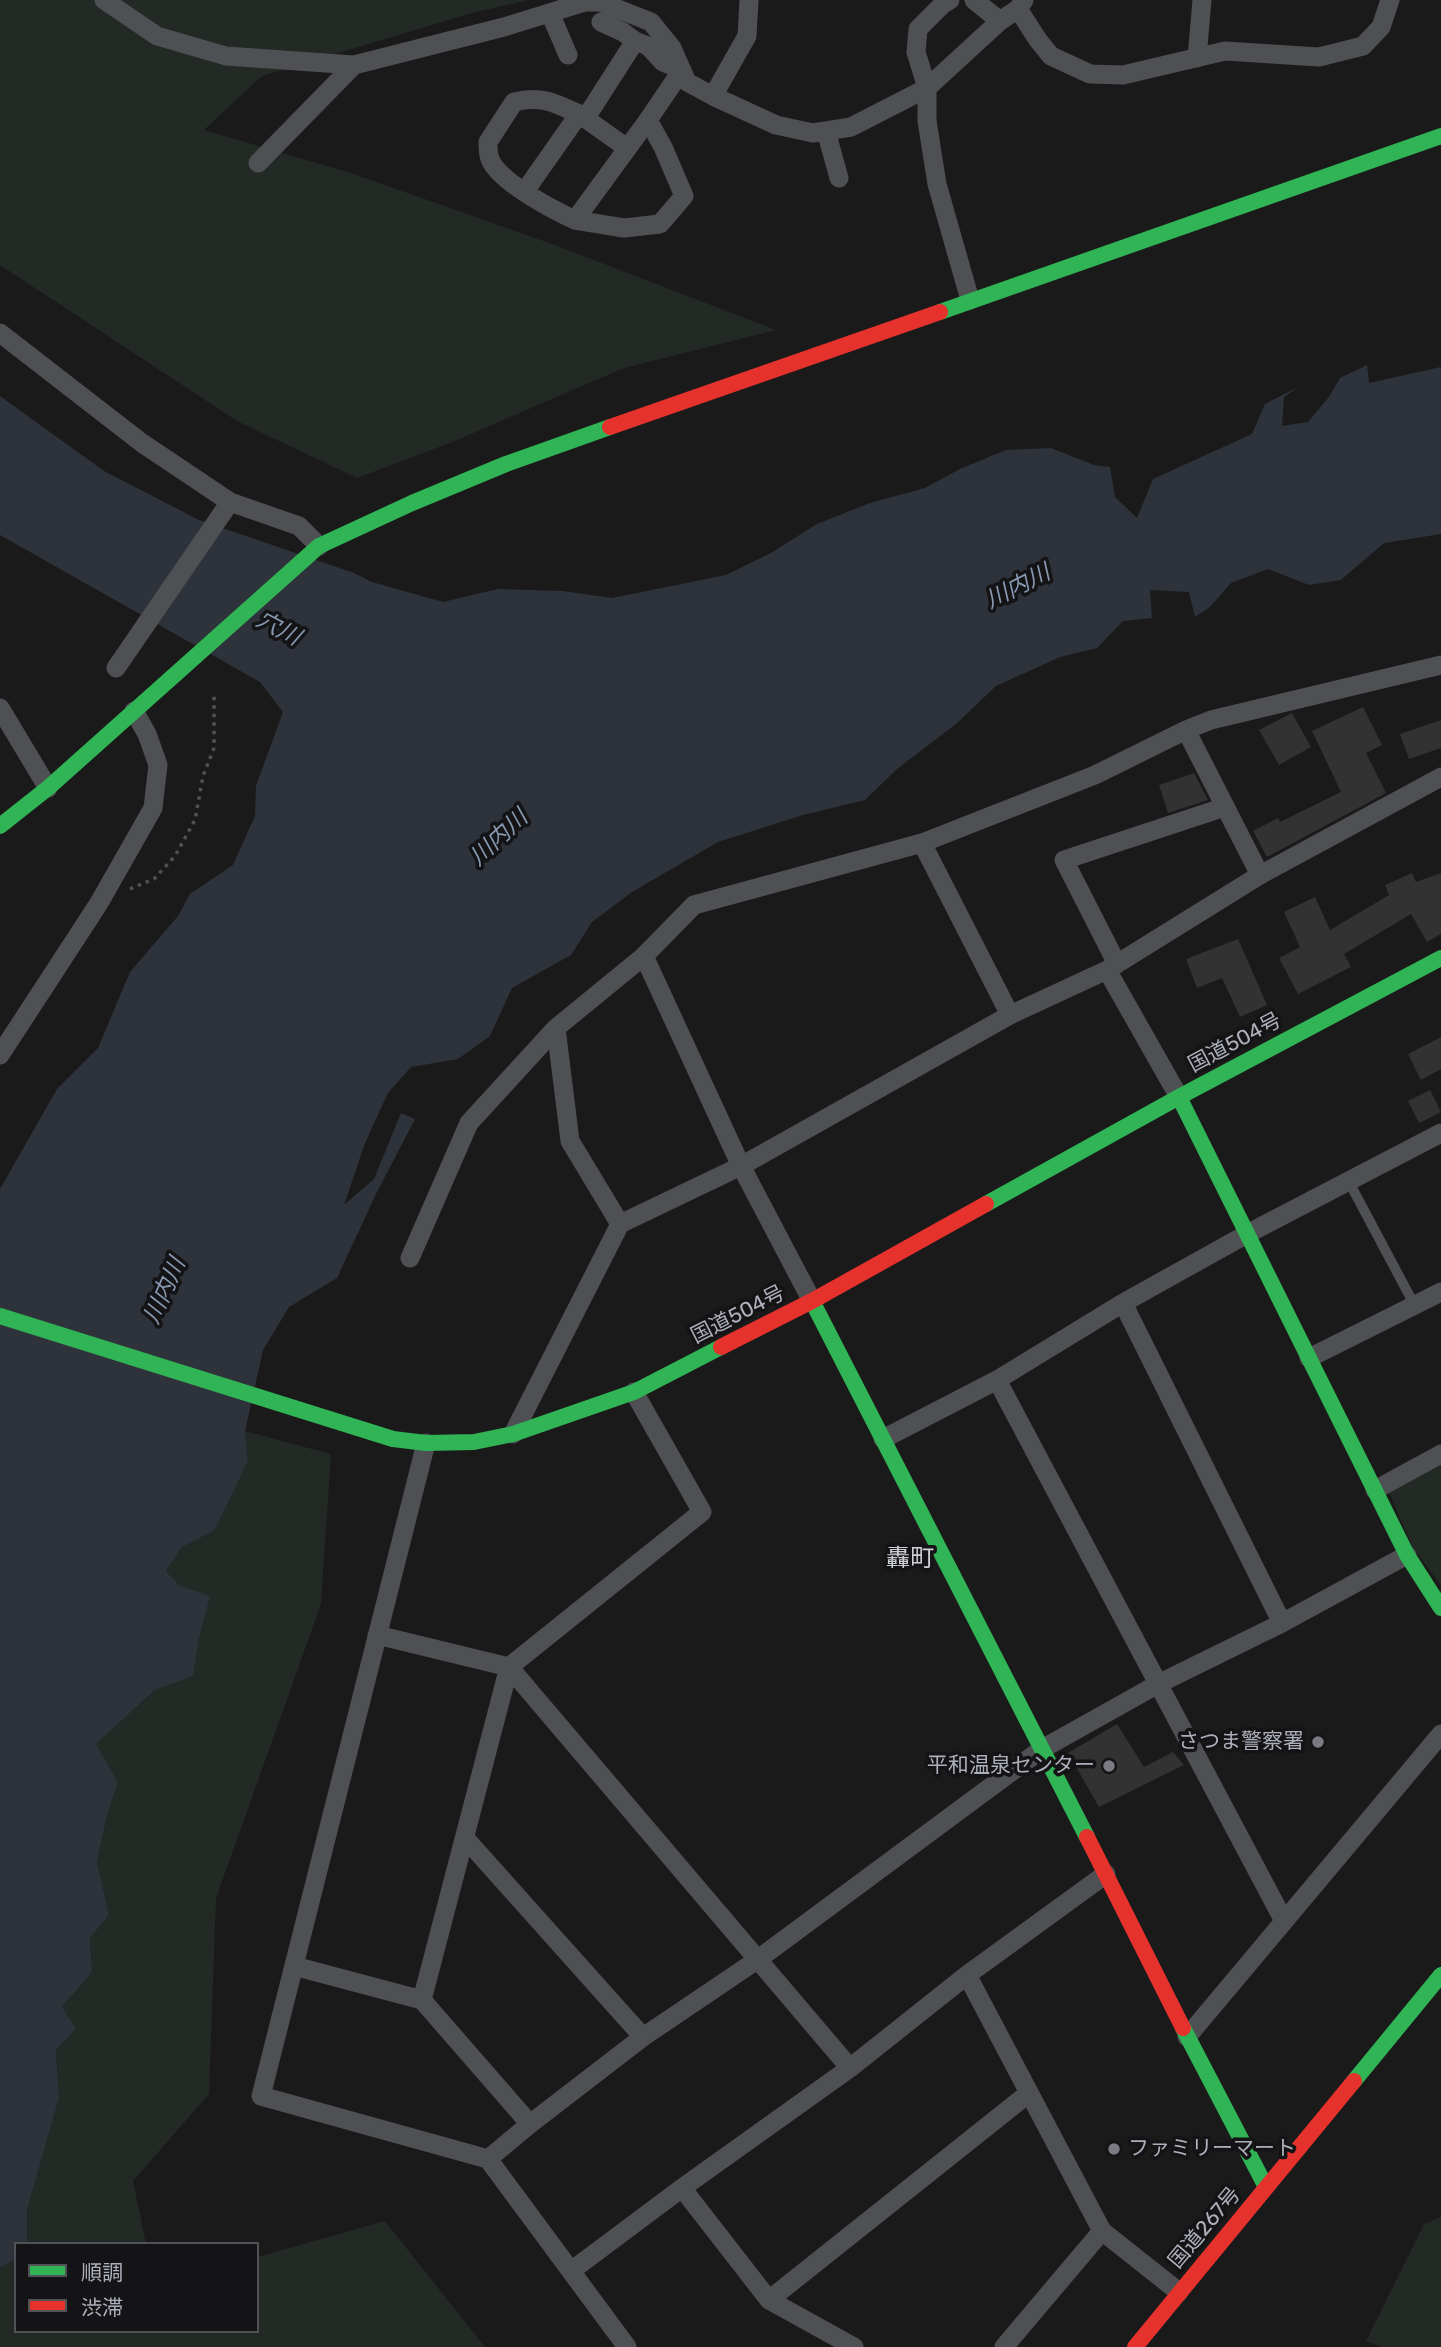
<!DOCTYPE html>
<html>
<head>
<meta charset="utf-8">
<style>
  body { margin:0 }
  #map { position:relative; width:1441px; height:2347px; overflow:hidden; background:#1a1a1a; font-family:Rubik,"Noto Sans JP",sans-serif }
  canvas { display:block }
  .legend { position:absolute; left:14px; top:2242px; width:245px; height:91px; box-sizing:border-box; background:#141416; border:2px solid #515258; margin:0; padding:9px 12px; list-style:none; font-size:21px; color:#adafba }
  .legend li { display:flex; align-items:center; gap:14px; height:35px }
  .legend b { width:35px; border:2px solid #515258 }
</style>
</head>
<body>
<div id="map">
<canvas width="1441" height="2347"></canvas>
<ul class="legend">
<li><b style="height:9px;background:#30b455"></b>順調</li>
<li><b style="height:9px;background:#e5322d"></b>渋滞</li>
</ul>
</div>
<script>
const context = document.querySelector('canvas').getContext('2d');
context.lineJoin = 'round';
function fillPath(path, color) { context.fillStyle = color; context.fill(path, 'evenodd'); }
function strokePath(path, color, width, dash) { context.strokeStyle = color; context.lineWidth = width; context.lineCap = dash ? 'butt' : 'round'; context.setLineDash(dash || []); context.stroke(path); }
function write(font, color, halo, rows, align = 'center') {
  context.font = font + ' Rubik,"Noto Sans JP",sans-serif'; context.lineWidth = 7; context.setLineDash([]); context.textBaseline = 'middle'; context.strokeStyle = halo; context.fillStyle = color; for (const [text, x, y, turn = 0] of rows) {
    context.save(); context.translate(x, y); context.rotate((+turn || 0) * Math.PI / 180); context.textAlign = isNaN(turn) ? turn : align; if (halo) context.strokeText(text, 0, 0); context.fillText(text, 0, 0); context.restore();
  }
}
fillPath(new Path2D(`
  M0,0H529L472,13L262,76L204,130L351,173L555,245L776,330L624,368L450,443L357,478L237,421L0,265Z
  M245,1431L331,1454L321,1604L216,1898L209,2094L133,2181L146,2244H27V2210L59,2098L56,2050L62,2007L92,1972L90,1938L109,1915L97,1862L107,1816L118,1782L96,1744L155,1690L193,1676L199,1638L180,1586L166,1571L181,1548L215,1530L248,1461Z
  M1441,1465V1586L1412,1546L1389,1492Z
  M1441,2217V2347H1381L1366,2341L1424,2224Z
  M385,2221L485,2347H0V2268L16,2259V2331H257V2257Z`), '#232924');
fillPath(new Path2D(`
  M1367,365L1369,383L1441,367V534L1384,543L1341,580L1309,585L1268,569L1231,583L1210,607L1195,617L1189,592L1150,590L1152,618L1123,621L1097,648L1060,657L996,686L956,724L897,769L865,800L803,815L718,842L632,892L592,922L571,955L512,988L490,1036L458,1059L411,1067L388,1093L365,1143L344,1205L374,1179L401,1113L415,1119L376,1194L337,1278L289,1307L263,1350L245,1431L248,1461L215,1530L181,1548L166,1571L180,1586L210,1596L199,1638L193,1676L155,1690L96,1744L118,1782L107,1816L97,1862L109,1915L90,1938L92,1972L62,2007L76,2029L56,2050L59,2098L27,2210V2244H16V2259L0,2268V1189L57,1089L98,1048L130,972L178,916L190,894L233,865L255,816L256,786L283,712L260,682L0,535V396L104,471L199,520L354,573L372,582L443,602L498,589L562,591L612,598L726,575L771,553L817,524L870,503L925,488L960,469L1006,450L1051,448L1094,465L1110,467L1115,497L1137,518L1153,479L1252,434L1265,404L1300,386L1284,397L1282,426L1308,422L1329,397L1340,378Z`), '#2e333b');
fillPath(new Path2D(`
  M1363,707L1382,745L1366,753L1386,793L1267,857L1253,831L1278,818L1280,822L1341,792L1312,731Z
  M1292,713L1311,747L1279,765L1259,730Z
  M1441,720V748L1409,759L1400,734Z
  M1194,773L1208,800L1168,813L1159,785Z
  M1412,873L1416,882L1441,873V934L1427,942L1411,914L1344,954L1351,967L1298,994L1279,958L1300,947L1284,912L1315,897L1330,930L1389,895L1385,885Z
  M1238,939L1267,1005L1240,1017L1222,978L1197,988L1186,959Z
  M1441,1037V1069L1421,1080L1408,1054Z
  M1430,1090L1441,1112L1419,1123L1408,1101Z
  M1117,1724L1144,1767L1173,1752L1184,1765L1099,1807L1068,1753Z`), '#323233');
strokePath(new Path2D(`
  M130,889L154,879L175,856L195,820L203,776L214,748V695`), '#505154', 3.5, [3.5, 5]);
strokePath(new Path2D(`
  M1349,1182L1415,1306`), '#4f5053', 10);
strokePath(new Path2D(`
  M104,0L157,36L226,56L354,65L504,27L585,2H600L651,22L672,48L687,82L713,96L776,125L813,133L851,127L927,88L1000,21L1018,9L1024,0
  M950,0L943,4L918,29L916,52L927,88V121L937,184L970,300
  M974,0L1000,21
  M1018,9L1038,40L1051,56L1090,74L1123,75L1225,51L1319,57L1363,46L1381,27L1390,0
  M550,13L568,55
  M635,41L648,46L663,62L682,70L648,120L663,147L684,196L660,224L624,228L575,220L648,120
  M1197,58L1202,0
  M713,96L747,36L749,0
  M579,114L627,148
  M585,119L635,41L623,32L601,22
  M826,131L839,178
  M258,163L354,65
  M525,191L579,114C555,103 541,95 514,102L488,142C488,147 488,154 490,159C498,181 553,210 575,220
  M0,333L142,443L230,502L299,526L319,546
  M116,668L230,502
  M0,708L48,788
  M1186,730L1260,875
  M922,843L1010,1015
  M1117,964L1064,860L1225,807
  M1107,970L1179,1097
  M0,1055L99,903L153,808L158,765L147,734L134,711
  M620,1224L570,1141L556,1028L644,956
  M410,1258L469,1123L556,1028
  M812,1301L741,1166L644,956L694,905L922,843L1095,775L1186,730L1211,720L1441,665
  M1123,1303L1282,1623
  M1309,1358L1441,1292
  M997,1380L1284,1921
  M513,1434L620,1224L741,1166L1010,1015L1107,970L1260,875L1441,777
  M883,1439L997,1380L1123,1303L1247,1234L1441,1133
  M426,1443L261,2096L488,2159L627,2347
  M1375,1490L1441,1454
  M377,1635L509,1667L850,2068
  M465,1838L643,2037
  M294,1966L422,2000L530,2124
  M967,1975L1102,2231L1179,2292
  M422,2000L509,1667L702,1512L634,1392
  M1187,2037L1441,1734
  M488,2159L530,2124L643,2037L757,1960L1042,1749L1158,1684L1282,1623L1407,1555
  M682,2188L769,2300L854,2347
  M571,2271L682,2188L850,2068L967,1975L1106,1874
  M769,2300L1029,2093
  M1004,2347L1102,2231`), '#4f5053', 19);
strokePath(new Path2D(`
  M940,312L1441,136
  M0,826L48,788L319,546L412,503L506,464L610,427
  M1179,1097L1407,1555L1441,1608
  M986,1204L1179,1097L1441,958
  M812,1301L1087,1837
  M0,1316L393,1439L426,1443L474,1442L513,1434L634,1392L721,1347
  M1183,2028L1266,2187
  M1354,2081L1441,1975`), '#30b455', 16);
strokePath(new Path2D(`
  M610,427L940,312
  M721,1347L812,1301L986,1204
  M1087,1837L1183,2028
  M1135,2347L1354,2081`), '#e5322d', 16);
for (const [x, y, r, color] of [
  [1318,1742,7,"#7a7b82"],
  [1109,1766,7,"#7a7b82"],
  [1114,2149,7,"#7a7b82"]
]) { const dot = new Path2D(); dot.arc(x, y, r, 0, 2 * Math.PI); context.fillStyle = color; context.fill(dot); strokePath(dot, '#141416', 2.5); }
write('21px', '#adafba', '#141416', [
  ["国道504号",1235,1043,-28],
  ["国道504号",738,1315,-27],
  ["国道267号",1205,2228,-50]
]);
write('21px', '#adafba', '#141416', [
  ["さつま警察署",1304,1742],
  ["平和温泉センター",1095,1766],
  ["ファミリーマート",1128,2149,"left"]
], 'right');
write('italic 23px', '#8799b1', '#141416', [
  ["川内川",1018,587,-27],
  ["穴川",278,629,27],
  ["川内川",499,838,-43],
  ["川内川",165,1291,-66]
]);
write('24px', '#cdcfd6', '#141416', [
  ["轟町",910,1559]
]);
</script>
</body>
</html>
